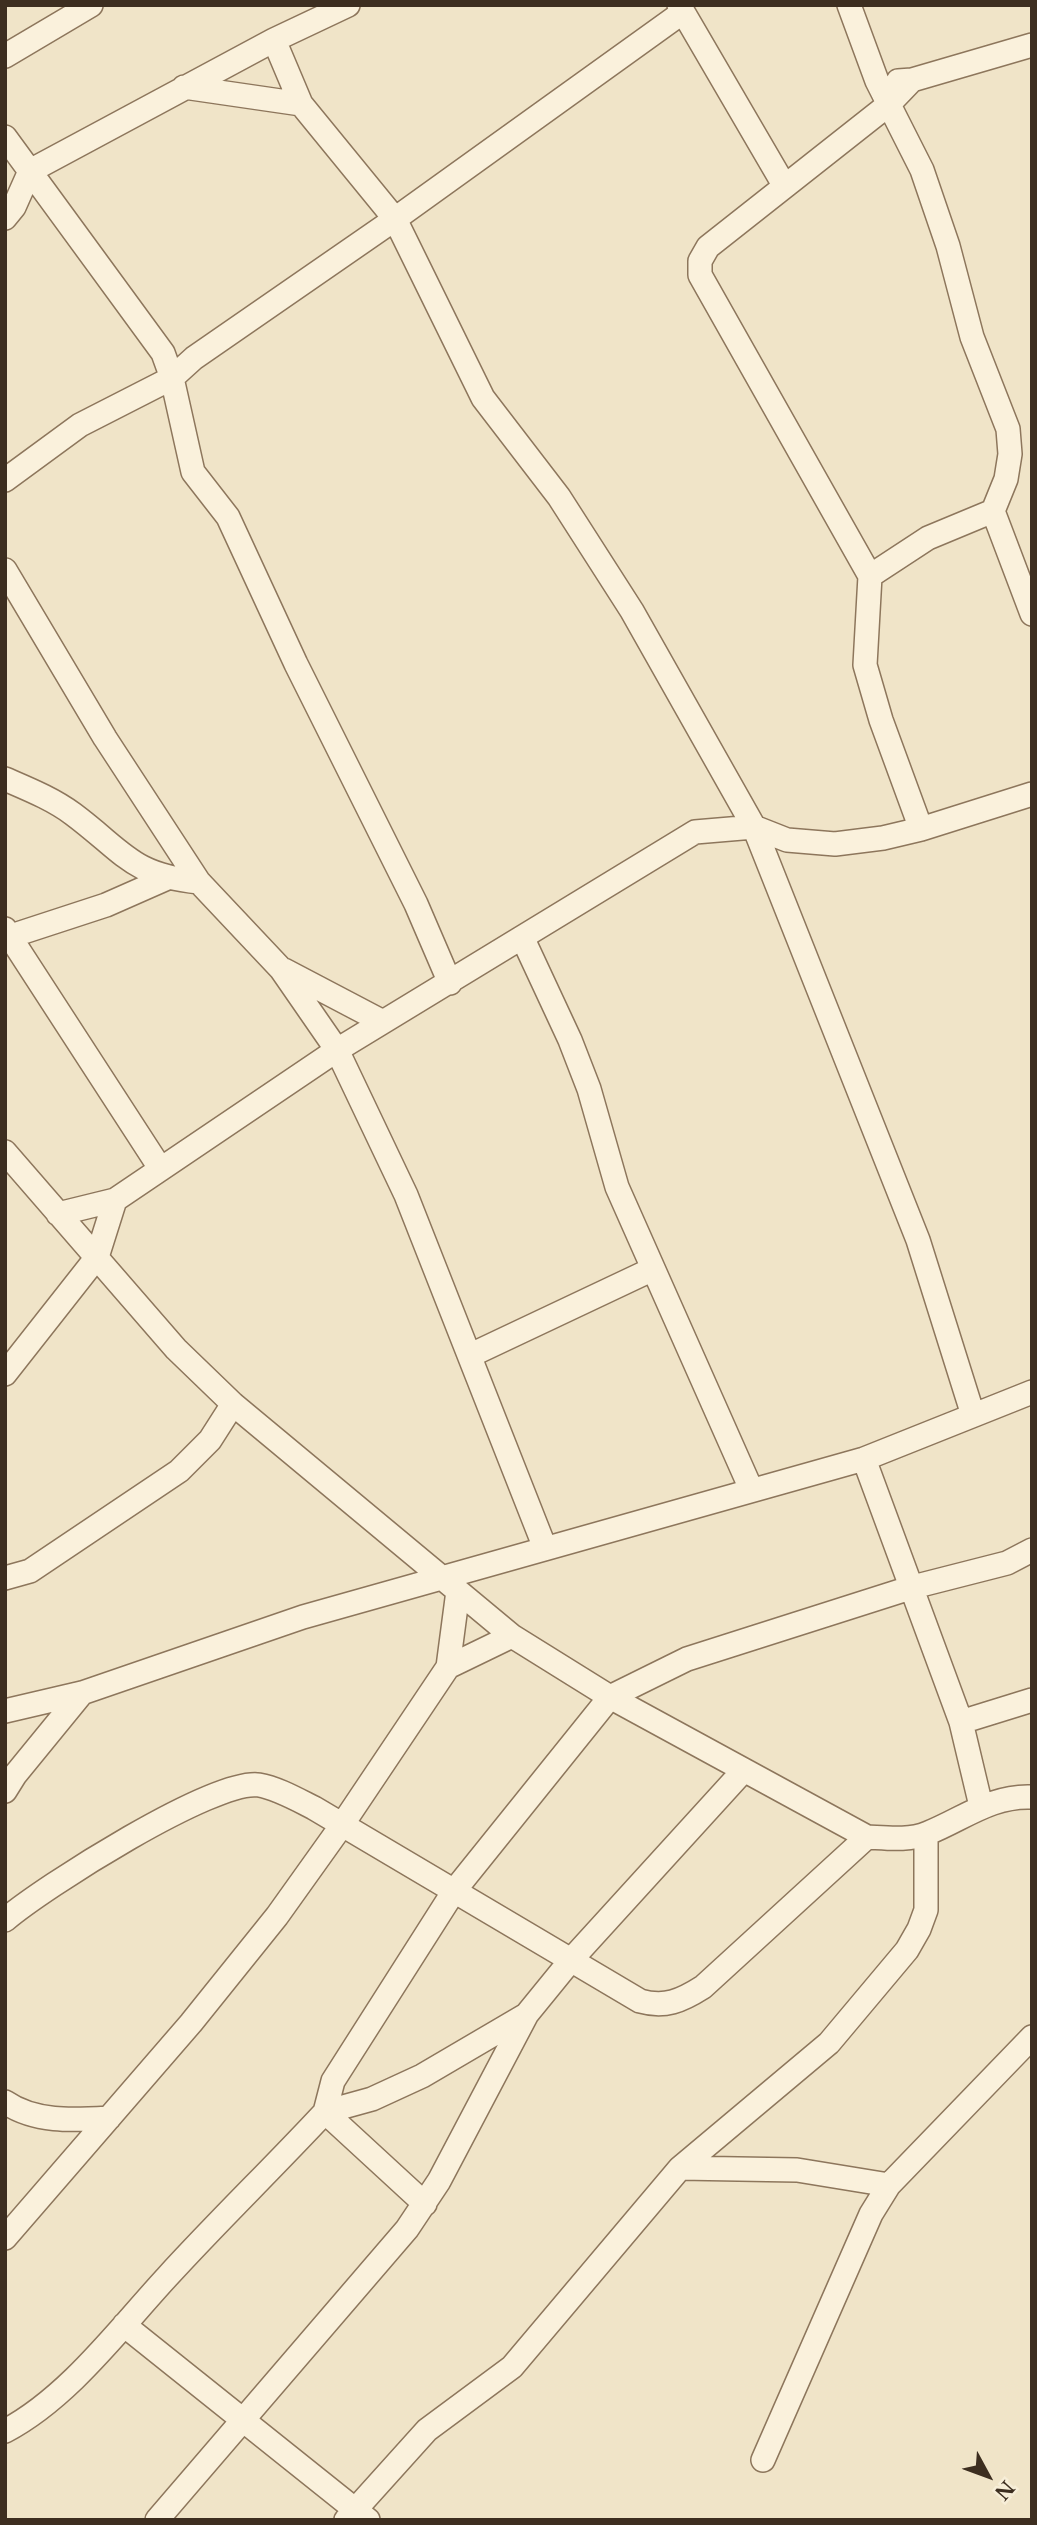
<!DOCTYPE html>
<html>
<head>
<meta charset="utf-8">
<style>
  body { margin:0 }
  #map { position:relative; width:1037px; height:2525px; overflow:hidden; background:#f0e4c8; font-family:"Libre Baskerville",serif }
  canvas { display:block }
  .frame { position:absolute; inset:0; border:7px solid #3d2e20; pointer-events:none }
  .north { position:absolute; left:953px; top:2441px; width:70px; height:70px; -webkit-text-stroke:5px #f7eed8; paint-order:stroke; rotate:131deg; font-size:19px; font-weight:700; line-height:28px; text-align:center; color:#3d2e20 }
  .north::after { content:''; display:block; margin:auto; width:24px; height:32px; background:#3d2e20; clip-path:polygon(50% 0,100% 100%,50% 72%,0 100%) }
</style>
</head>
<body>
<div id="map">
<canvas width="1037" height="2525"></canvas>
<div class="frame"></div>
<div class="north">N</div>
</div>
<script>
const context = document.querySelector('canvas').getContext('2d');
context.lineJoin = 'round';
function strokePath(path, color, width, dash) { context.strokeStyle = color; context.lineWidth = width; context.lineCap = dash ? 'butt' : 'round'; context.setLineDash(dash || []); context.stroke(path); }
const minor = new Path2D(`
  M679,5L784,185
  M849,5L877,81L922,170L948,246L972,337L1008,429L1010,454L1006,479L993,511L1032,614
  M274,40L301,104L395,219L483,398L559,497L632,611L754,827L918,1240L973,1415
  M5,56L91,5
  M898,81L912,80L1032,45
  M184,87L301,104
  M5,137L163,353L172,378L193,472L228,517L296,664L416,904L450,983
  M5,218L14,207L30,171L274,40L348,5
  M5,480L80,425L172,378L194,358L395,219L683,12
  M5,570L105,738L199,882L281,969L337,1050L406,1195L545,1548
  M870,576L700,275V261L708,247L888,105L912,80
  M5,779C28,789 53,799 73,814C124,852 131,875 199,882
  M921,829L881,720L865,665L870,576L928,538L993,511
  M5,929L160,1168
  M5,938L106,905L165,879
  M523,939L570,1040L589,1089L617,1187L751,1489
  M284,970L383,1022
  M5,1152L176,1349L233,1404L512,1636L610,1697L867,1837C887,1838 909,1841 928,1833C963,1819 992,1795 1032,1797
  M58,1214L115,1200L337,1050L695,832L754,827L787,840L835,844L883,838L921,829L1032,794
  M471,1355L653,1269
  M5,1374L97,1257L115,1200
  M864,1459L961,1722L981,1806
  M5,1578L30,1571L179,1471L210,1440L233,1404
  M448,1667L512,1636
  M5,1711L82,1693L303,1617L864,1459L1032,1392
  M961,1722L1032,1700
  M5,1791L15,1775L82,1693
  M5,1920C42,1888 215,1778 259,1785C277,1788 298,1800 314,1808L640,2001C665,2008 681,2001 703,1987L867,1837
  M5,2102C35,2123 75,2120 109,2118
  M325,2112L372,2099L422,2076L526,2015
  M325,2112L425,2204
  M680,2168L797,2170L889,2185
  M5,2238L191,2023L277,1916L342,1825L448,1667L458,1591
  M124,2325L368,2520
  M5,2431C68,2398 119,2329 167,2277C218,2221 273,2168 325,2112L333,2081L454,1891L610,1697L687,1659L913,1587L1007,1563L1032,1550
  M763,2460L871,2214L889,2185L1032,2037
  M157,2520L407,2229L439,2181L527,2014L571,1960L744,1770
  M346,2520L427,2430L512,2367L680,2168L829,2043L907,1950L919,1929L926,1910V1834`);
strokePath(minor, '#8d765c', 26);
strokePath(minor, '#faf1dc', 23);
</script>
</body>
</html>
